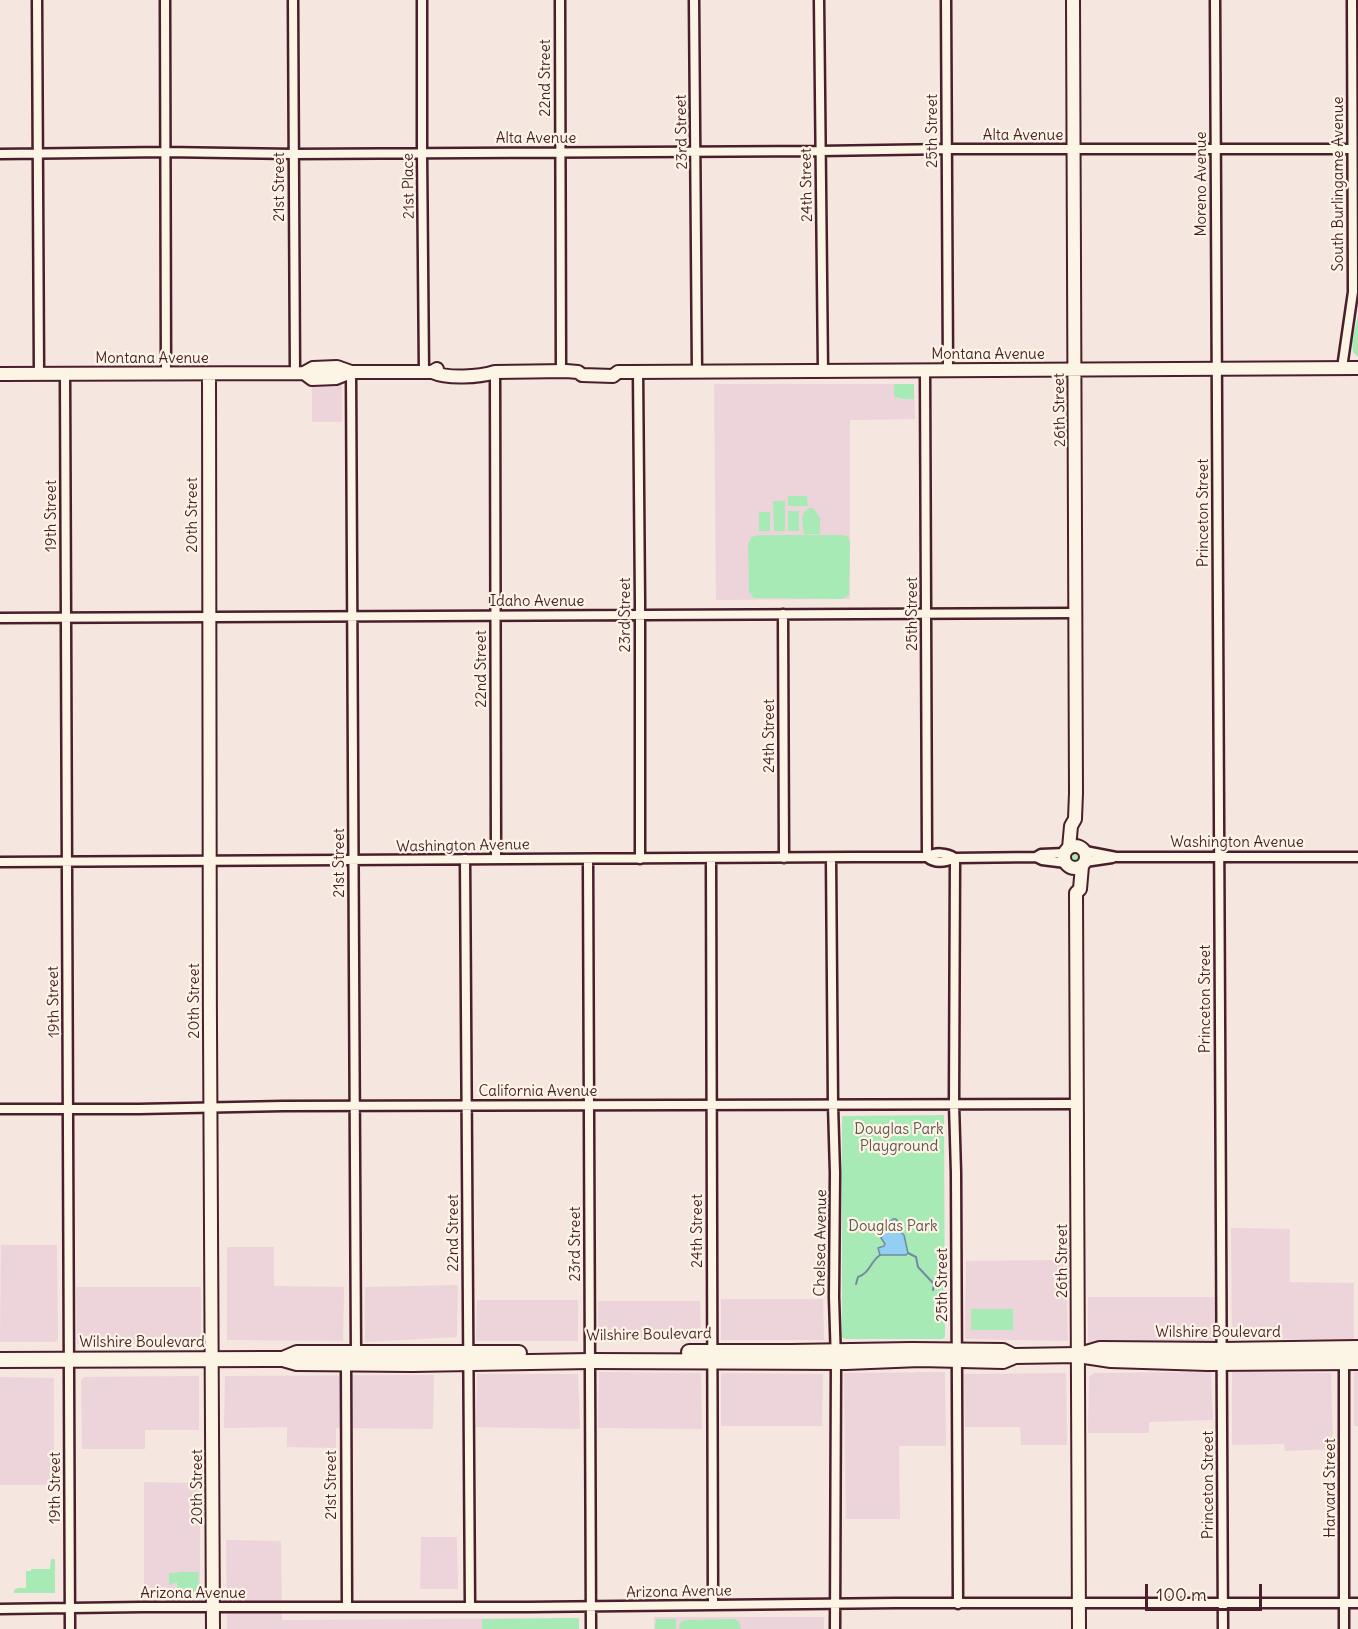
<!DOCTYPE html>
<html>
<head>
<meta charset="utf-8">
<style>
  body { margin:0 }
  #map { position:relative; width:1358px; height:1629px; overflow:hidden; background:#f5e6e0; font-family:Delius,sans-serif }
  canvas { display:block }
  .scale { position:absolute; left:1145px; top:1584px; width:117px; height:27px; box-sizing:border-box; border:3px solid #4a1f2b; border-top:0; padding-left:8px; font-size:18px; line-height:21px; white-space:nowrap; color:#4a1f2b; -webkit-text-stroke:4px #fcf5e5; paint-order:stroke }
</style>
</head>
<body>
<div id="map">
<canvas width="1358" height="1629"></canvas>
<div class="scale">100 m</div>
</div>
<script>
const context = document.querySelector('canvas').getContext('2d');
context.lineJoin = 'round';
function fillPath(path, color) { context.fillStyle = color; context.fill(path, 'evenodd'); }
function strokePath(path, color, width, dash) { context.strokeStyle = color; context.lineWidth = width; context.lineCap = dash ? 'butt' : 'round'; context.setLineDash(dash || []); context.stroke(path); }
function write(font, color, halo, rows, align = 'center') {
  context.font = font + ' Delius,sans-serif'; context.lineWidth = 4.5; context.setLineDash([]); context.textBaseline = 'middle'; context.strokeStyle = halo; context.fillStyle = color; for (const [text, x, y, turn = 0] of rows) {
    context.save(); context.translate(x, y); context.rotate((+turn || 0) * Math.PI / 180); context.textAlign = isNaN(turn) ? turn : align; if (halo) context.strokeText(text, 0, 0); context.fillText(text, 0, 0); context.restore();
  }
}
fillPath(new Path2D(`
  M714,384H914L915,419L850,420V599L716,600Z
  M312,385H342V422H312Z
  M1231,1228L1290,1229V1282L1354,1283V1340L1232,1338Z
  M1,1245H57L58,1340L54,1342H0Z
  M227,1247H274V1286L344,1287L343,1341L227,1340Z
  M1066,1260L1068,1341L965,1339L966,1261Z
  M458,1285L457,1337L365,1342V1287Z
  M76,1287H201V1343L77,1344Z
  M1088,1297H1217V1342H1088Z
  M721,1299H823L824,1340H721Z
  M477,1300H578V1341H476Z
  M598,1301H700L701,1341L602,1340L598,1336Z
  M599,1372L701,1373L702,1429L598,1428Z
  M945,1372L946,1446H899L900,1519H846L844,1373Z
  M1211,1372L1213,1420L1149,1422V1433H1088L1089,1377L1094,1373Z
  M1232,1372L1331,1373L1333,1449L1285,1451L1284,1444L1232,1445Z
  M1354,1372H1358V1426H1354Z
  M721,1373L823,1374L822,1426H721Z
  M1066,1373L1067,1445H1021L1020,1427H965L964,1374Z
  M477,1374H578L580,1429L476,1427Z
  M434,1375L433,1429L336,1428V1448L287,1447V1427L224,1428L225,1376Z
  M199,1376V1430H145V1449H82L81,1380L84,1377Z
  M0,1377L54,1378V1485H0Z
  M144,1482L200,1483V1593H144Z
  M421,1537H457L458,1589H420Z
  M226,1540L281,1541L282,1620L579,1618V1629H227Z
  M654,1617H824V1629H654Z`), '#ecd4da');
fillPath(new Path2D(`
  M1358,315V357L1353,352L1352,342Z
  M894,384H914V399H902L894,396Z
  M788,496H807L808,506H788Z
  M773,501H785V531H774Z
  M809,508H813L820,518V534H804C803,524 799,514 809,508Z
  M788,511H799V531H788Z
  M759,512H770V531H759Z
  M758,535H842L847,536L850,542L849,595L842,599L754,598L749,592L748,544L752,537Z
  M1067 857a8 8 0 1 1 16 0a8 8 0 1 1-16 0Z
  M944,1115L945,1337L942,1339H845L842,1337V1117L843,1116Z
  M971,1309H1013V1330H971Z
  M51,1559H55V1593H14V1590L18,1588H26V1571H31V1569H50Z
  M178,1572H198L199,1592L177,1591V1582L169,1585V1573H177Z
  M579,1618V1629H482V1619Z
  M656,1619H676V1629H655Z
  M734,1619L739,1622L741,1629H679L680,1623L685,1620Z`), '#a7eab5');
const water = new Path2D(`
  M893,1219H896L900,1224L899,1231L904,1235L908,1253L906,1255H880L878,1248L884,1246L885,1244L881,1238L883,1235L881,1229Z`);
fillPath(water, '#93cef3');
strokePath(water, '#7688a3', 1.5);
strokePath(new Path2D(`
  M908,1253L916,1257L918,1267L934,1284L933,1290
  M856,1284L858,1277C870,1273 870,1262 880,1255`), '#7688a3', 2);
const street = new Path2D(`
  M37,0L39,373
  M165,0L166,374
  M293,0L295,373
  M422,0V153L424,372
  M560,0L561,371
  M694,0L697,371
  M819,0L823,370
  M946,0L948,370
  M1215,0L1223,1629
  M0,154L165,152L293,154L820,151L947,149H1352
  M1342,368L1353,292L1352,0
  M925,370L927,857
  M638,371L640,602V859
  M351,372L356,1354
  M495,372L496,859
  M65,374L70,1629
  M783,614L784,858
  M0,618L1074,613
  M1085,851L1116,857H1358
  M927,857C935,852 946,852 955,858
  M1036,857L1042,860L1066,863
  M711,858L713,1605
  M831,858L833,1105L835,1173L834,1297L836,1362L835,1629
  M955,858L954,1104L956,1173L958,1604
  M465,859L470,1606
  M588,859L591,1629
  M0,862L854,857H927C935,864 946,862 955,858L1036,857L1041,854L1065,853
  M1085,862L1112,858
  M0,1109H139L283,1106L1077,1104
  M1344,1357V1629
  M346,1363L347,1606
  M0,1609L142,1607H529L896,1603H1358`);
const secondary = new Path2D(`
  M432,372C448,379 479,377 495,372L566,371L578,372L582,375L613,376L618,372H630L1358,368
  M304,373L312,379L336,378L351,372
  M0,374L304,373L313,368L337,367L351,372H432L437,369
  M209,374C207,792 212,1211 213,1629
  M1064 857a11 11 0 1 1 22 0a11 11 0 1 1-22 0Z
  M1069,848L1071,826L1075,819L1076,793L1073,0
  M1079,1629L1076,893L1080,889L1082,866`);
const primary = new Path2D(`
  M689,1352H791L912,1350L1003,1351L1011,1355
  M1083,1354L1100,1349L1222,1350L1358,1348
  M283,1359L297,1353H519
  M0,1360L266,1359H283L297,1363L412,1364L590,1361L846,1362L920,1359L1003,1361L1015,1356L1078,1355L1111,1360L1208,1363L1358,1362`);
strokePath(street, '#4a1f2b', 13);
strokePath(secondary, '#4a1f2b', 16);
strokePath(primary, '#4a1f2b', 18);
strokePath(street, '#fcf5e5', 8);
strokePath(secondary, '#fcf5e5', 12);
strokePath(primary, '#fcf5e5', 14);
write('15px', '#4a1f2b', '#fcf5e5', [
  ["22nd Street",546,78,-90],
  ["25th Street",933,131,-90],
  ["23rd Street",682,132,-91],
  ["Alta Avenue",1023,136],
  ["Alta Avenue",536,139],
  ["Moreno Avenue",1202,184,-90],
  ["South Burlingame Avenue",1339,184,-90],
  ["24th Street",807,185,-91],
  ["21st Place",409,186,-91],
  ["21st Street",280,187,-90],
  ["Montana Avenue",988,355],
  ["Montana Avenue",152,359],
  ["26th Street",1060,410,-91],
  ["Princeton Street",1204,513,-90],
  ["20th Street",193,515,-90],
  ["19th Street",52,516,-90],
  ["Idaho Avenue",537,602],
  ["25th Street",913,614,-90],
  ["23rd Street",626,615,-90],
  ["22nd Street",482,669,-90],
  ["24th Street",770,736,-90],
  ["Washington Avenue",1237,843],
  ["Washington Avenue",463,846,-1],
  ["21st Street",340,863,-90],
  ["Princeton Street",1206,999,-90],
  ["20th Street",195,1001,-90],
  ["19th Street",54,1002,-91],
  ["California Avenue",538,1092],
  ["24th Street",698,1231,-90],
  ["22nd Street",454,1233,-90],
  ["Chelsea Avenue",821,1243,-89],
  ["23rd Street",576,1244,-90],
  ["26th Street",1063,1261,-90],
  ["25th Street",943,1285,-90],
  ["Wilshire Boulevard",1218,1333],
  ["Wilshire Boulevard",649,1335,-1],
  ["Wilshire Boulevard",142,1343],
  ["21st Street",332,1485,-90],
  ["Princeton Street",1209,1485,-90],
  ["20th Street",198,1487,-90],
  ["19th Street",56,1488,-90],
  ["Harvard Street",1331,1488,-90],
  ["Arizona Avenue",679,1592,-1],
  ["Arizona Avenue",193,1594]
]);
write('15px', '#61524e', '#fcf5e5', [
  ["Douglas Park",899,1130],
  ["Playground",899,1147],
  ["Douglas Park",893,1227]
]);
</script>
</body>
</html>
